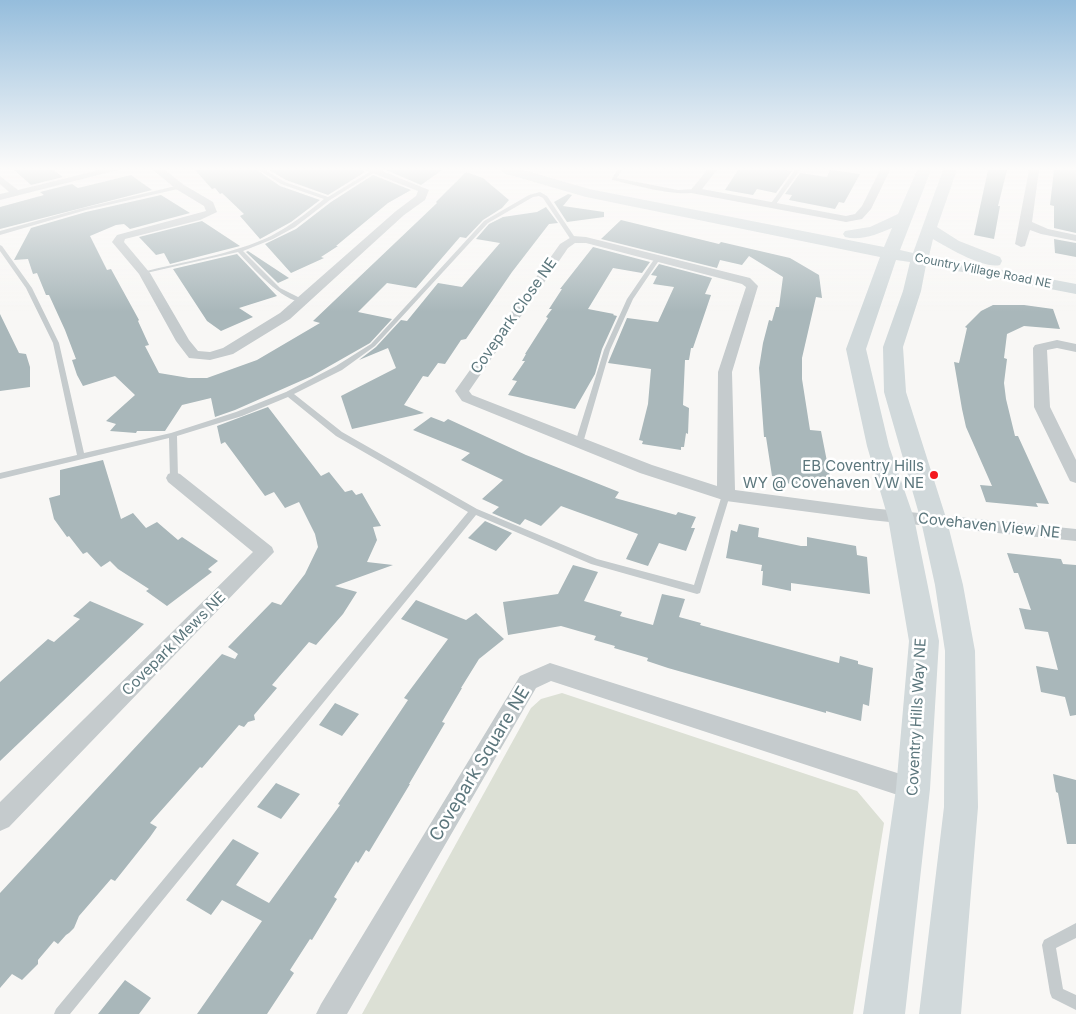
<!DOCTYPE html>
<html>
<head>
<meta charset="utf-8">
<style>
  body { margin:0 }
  canvas { display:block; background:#f8f7f5 }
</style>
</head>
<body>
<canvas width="1076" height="1014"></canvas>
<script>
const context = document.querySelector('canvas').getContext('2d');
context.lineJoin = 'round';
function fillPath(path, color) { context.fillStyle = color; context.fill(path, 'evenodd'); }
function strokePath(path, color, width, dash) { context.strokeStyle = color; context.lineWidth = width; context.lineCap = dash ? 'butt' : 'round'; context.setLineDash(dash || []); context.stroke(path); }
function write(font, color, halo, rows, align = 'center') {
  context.font = font + ' Inter,sans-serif'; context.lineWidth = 5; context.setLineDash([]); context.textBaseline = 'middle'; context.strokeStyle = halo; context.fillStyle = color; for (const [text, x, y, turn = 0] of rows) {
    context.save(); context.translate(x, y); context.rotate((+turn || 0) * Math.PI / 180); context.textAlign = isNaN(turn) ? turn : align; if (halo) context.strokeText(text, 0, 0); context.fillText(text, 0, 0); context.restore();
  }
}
fillPath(new Path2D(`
  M562,693L857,791L884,823L853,1014H362L531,708L541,699Z`), '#dce0d5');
fillPath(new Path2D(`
  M14,170H53L63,177L31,185Z
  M195,170H257L280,186L320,200L291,222L260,239L240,216L244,214L222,193L220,194L215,188L212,189Z
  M269,170H363L365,172L328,195L286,180Z
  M386,170H442L421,185Z
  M738,170H786L792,171L776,193L757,189L753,195L725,190Z
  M830,170L860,174L844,203L839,202L835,209L789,200L792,195L785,194L800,173L827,177Z
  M988,170H1007L998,206H1000L994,239L974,235Z
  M1054,170H1076V233L1054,228V206L1050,205Z
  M466,172L483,178L509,200L502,208L483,220L466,238L460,237L416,288L387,283L358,312L392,319L370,343L312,376L235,410L215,417L211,398L182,405L165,431H137L136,433L110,431L116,424L106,421L135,395L115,376L83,386L77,375L72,360L76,359L65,330L49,295H46L37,273L33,274L28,259L14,260L31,228L86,212L161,195L190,213L130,229L124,224L116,225L90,236L107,270L111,269L139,320L138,321L149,345L145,346L159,373L189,378H207L257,360L320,323L313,321L437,203L436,202Z
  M131,175L152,190L0,229V207L44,195L40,192L72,184L78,188Z
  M373,175L411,190L388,203L336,246H338L321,257L324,258L291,273L265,244L296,229L331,202Z
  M568,194L572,195L563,206L604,212V217L567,222L554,202Z
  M546,207L558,223L549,224L512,272L466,339L461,340L445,364L438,363L428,377L423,376L404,405L424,413L352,429L341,396L396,368L388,348L359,360L376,347L401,320L407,321L438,283L462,287L500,243L476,239L489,224L503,217L537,212Z
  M621,220L719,244L721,242L790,258L819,275L822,298L816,297L802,358V379L810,430L821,431L832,487L783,483L782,477L772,476L766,437H764L759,368L763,343L769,320L772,321L776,307H779L783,277L749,256L742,265L720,260L717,268L601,239Z
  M202,221L240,246L170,264L164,253L156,255L139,237Z
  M1054,239L1076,243V257L1055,253Z
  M593,247L650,262L642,273L613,268L588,309L614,314L613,315L617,316L602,349L595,374L575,409L508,395L517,381L512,380L525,361H522L526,354H525L548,318L546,317L552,309H549L562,289H560Z
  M248,251L289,278L278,283L246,252Z
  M237,254L277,296L239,308L253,317L221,331L207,321L173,269Z
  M659,264L712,278L705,294L711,295L693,348H691L689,360H685L683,405L689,408L688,434L686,433L684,447H681V450L642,444L643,441L639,440L648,404L651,369L608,363L627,318L658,322L674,287L653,284L657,276L651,275Z
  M993,305H1024L1053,309L1060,329L1024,326L1007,334L1004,358L1007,359L1004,383L1006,399L1015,436H1018L1049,504L1036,503L1038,507L986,502L980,485L992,486L966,427L962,409L954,362L959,363L967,328L965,327L981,311Z
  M0,314L19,353L26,354L30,367V387L0,391Z
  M268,407L321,476L329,472L345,492L352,490L356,495L362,493L381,526L373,527L377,540L367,562L393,565L335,586L357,592L343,614L316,645L309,642L272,685L277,688L254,715L255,720L248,722L244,727L239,725L202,768L200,767L150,823L157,827L150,837L115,881L111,879L79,916L74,928L69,933L66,935L58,944L54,941L38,960V964L22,980L12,974L0,988V893L222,654L235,659L238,654L228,647L272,602L281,605L305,574L318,547L315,534L299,502L285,508L274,492L265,496L225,442L221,444L217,426Z
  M431,417L444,422L448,419L526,455L619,492L615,498L676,515L678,512L696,517L691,528H695L686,551L659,543L648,566L626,559L638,534L561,506L541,526L525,519L520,525L492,513L499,507L482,499L503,480L461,460L470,453L413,430Z
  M103,460L121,519L133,513L146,528L157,522L178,540L182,537L218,561L208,569L212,572L167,606L146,591L149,589L118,569L110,561L101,567L87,552L83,554L69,536L67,537L54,519L49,498L60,495V470Z
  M485,521L512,533L496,551L468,538Z
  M739,524L759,528L758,537L801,546H807V537L856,546L857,555L867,557L870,594L791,583V591L762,585L763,571H761L762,565L726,558L731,530L737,532Z
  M1007,553L1061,559L1063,564L1076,565V715L1070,716L1065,697L1041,692L1036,666L1058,670L1048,632L1025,629L1019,608L1031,610L1018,573H1014Z
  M573,565L598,572L584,601L622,612L620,616L653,625L662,594L685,599L679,617L701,623L700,625L839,663L840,656L858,661V664L873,668L869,706L863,704L861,721L826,711V713L668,668L647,661L648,658L614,648L615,646L594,640L596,636L561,626L508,635L503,602L558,594Z
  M416,600L466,620L476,613L504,639L479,659L461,688H462L442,722L445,723L409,784H410L369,852L366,850L358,863L356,861L334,897L337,899L312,940L310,939L290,970L294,973L267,1014H197L262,921L222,900L211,915L186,900L233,839L259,853L236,885L269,903L340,805L338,804L408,700L404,698L448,639L401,619Z
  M90,601L144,624L0,761V682L48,639L54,642L80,619L73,616Z
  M335,703L359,714L342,736L319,725Z
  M1053,774L1076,780V844H1067L1058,793L1056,792Z
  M276,783L300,794L281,819L257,807Z
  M125,980L151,998L139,1014H98Z`), '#a9b7ba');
fillPath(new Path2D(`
  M259,170H265L285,182L328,197L371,171L375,172L330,200L295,227L273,239L243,251L280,288L304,300V302C283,303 252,267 238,252L142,274V272C182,262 234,254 271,236C290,226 307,213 324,199L281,184Z
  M617,170H622L617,178L678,190L695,189L698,191C682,199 631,184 612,180V179Z
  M795,170H800L774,207H770L769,206Z
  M180,185L182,186V188L86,210L0,235V231L83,208Z
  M540,192L547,196L576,239L575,240H571L543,198L539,196L533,197L488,223L375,346L342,370L294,394L342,432L477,509L597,559L694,585L722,495L723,493H729L730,495L700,593L697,594L591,564L476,515L70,1014H54L56,1009L468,512L336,436L288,397L242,416L177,436L178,478L177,480H171L170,478L169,438L0,479V473L77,455L53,343L26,288L0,251V245L2,246L32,288L59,343L84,453L171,433L236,412L286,392L336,366L371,344L484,221L529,195Z
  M655,258L660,259L633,299L610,350L583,443L579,446L576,445L575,443L604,350L627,299Z
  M1076,923V938L1056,948L1063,989L1076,995V1010L1052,998L1050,993L1042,945L1044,940Z`), '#c5cbcd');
fillPath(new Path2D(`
  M99,170H118L0,200V194L9,192L0,184V176L18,190Z
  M153,170H165L184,185L213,202L217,212L200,220L125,239L124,242L150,273L189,340L198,351L210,352L223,348L280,313L396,211L416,196L418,191L365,170H380L429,190L425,200L404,215L290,319L233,354L210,360L189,358L176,341L139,274L112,242L117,235L206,211L204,206L176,189Z
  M707,170H717L702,189L846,216L855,214L862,206L880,170H890L871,209L862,219L846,222L691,193L690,191Z
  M1029,170H1039L1032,222L1048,229L1076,235V241L1041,234L1030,230L1025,246L1021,247L1015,244Z
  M573,236L586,237L750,278L758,286L732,372L735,490L870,508L1076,529V541L870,520L726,501L640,473L462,401L455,391L560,244ZM575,243H586L742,284L746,287L718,372L717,486L652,465L472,395L469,391L568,248Z
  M1057,340L1076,344V352L1057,348L1047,350L1050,407L1076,460V483L1070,481L1068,477L1034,407L1033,348L1035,345Z
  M174,472L180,474L272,547L274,552L9,827L0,831V802L253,552L168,482L166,478L168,474Z
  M550,663L913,778L921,781L925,789L921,797L913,800L551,681L536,688L347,1014H316L321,1004L520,676Z`), '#c5cbcd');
fillPath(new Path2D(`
  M501,170H524L589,189L884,247L892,228C878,234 861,241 845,237L843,234L845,231L870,227L898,214L917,170H931L900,250L913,253L943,170H957L937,227L959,241L1000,257L1002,261L1000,265C984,269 948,248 933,239L929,256L1076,284V294L926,265L921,291L903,347L906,392L947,521L963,585L975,651L978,807L961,1014H919L944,807L945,651L935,585L921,521L884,392L883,347L903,291L910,262L896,260L866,349L889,446L914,518L939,641L930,789L905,1014H863L896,789L909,641L888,518L867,446L846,349L880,257L586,197L503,173Z`), '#d1d9db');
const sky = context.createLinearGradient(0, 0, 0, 312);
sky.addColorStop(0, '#95bddc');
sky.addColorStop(0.54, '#fcfbfa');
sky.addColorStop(1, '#fcfbfa00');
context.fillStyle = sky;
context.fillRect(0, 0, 1076, 312);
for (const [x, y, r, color] of [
  [934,475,5,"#f41920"]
]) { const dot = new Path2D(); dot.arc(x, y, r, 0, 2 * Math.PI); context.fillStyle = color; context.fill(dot); strokePath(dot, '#fff', 2); }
write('12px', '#5c777d', '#fff', [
  ["Country Village Road NE",983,271,11]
]);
write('15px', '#5c777d', '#fff', [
  ["Covepark Close NE",514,316,-55],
  ["Covehaven View NE",989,526,6],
  ["Covepark Mews NE",174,644,-45],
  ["Coventry Hills Way NE",917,717,-87]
]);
write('15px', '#5c777d', '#fff', [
  ["EB Coventry Hills",924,466],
  ["WY @ Covehaven VW NE",924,483]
], 'right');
write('18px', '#5c777d', '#fff', [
  ["Covepark Square NE",480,764,-59]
]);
</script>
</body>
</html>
